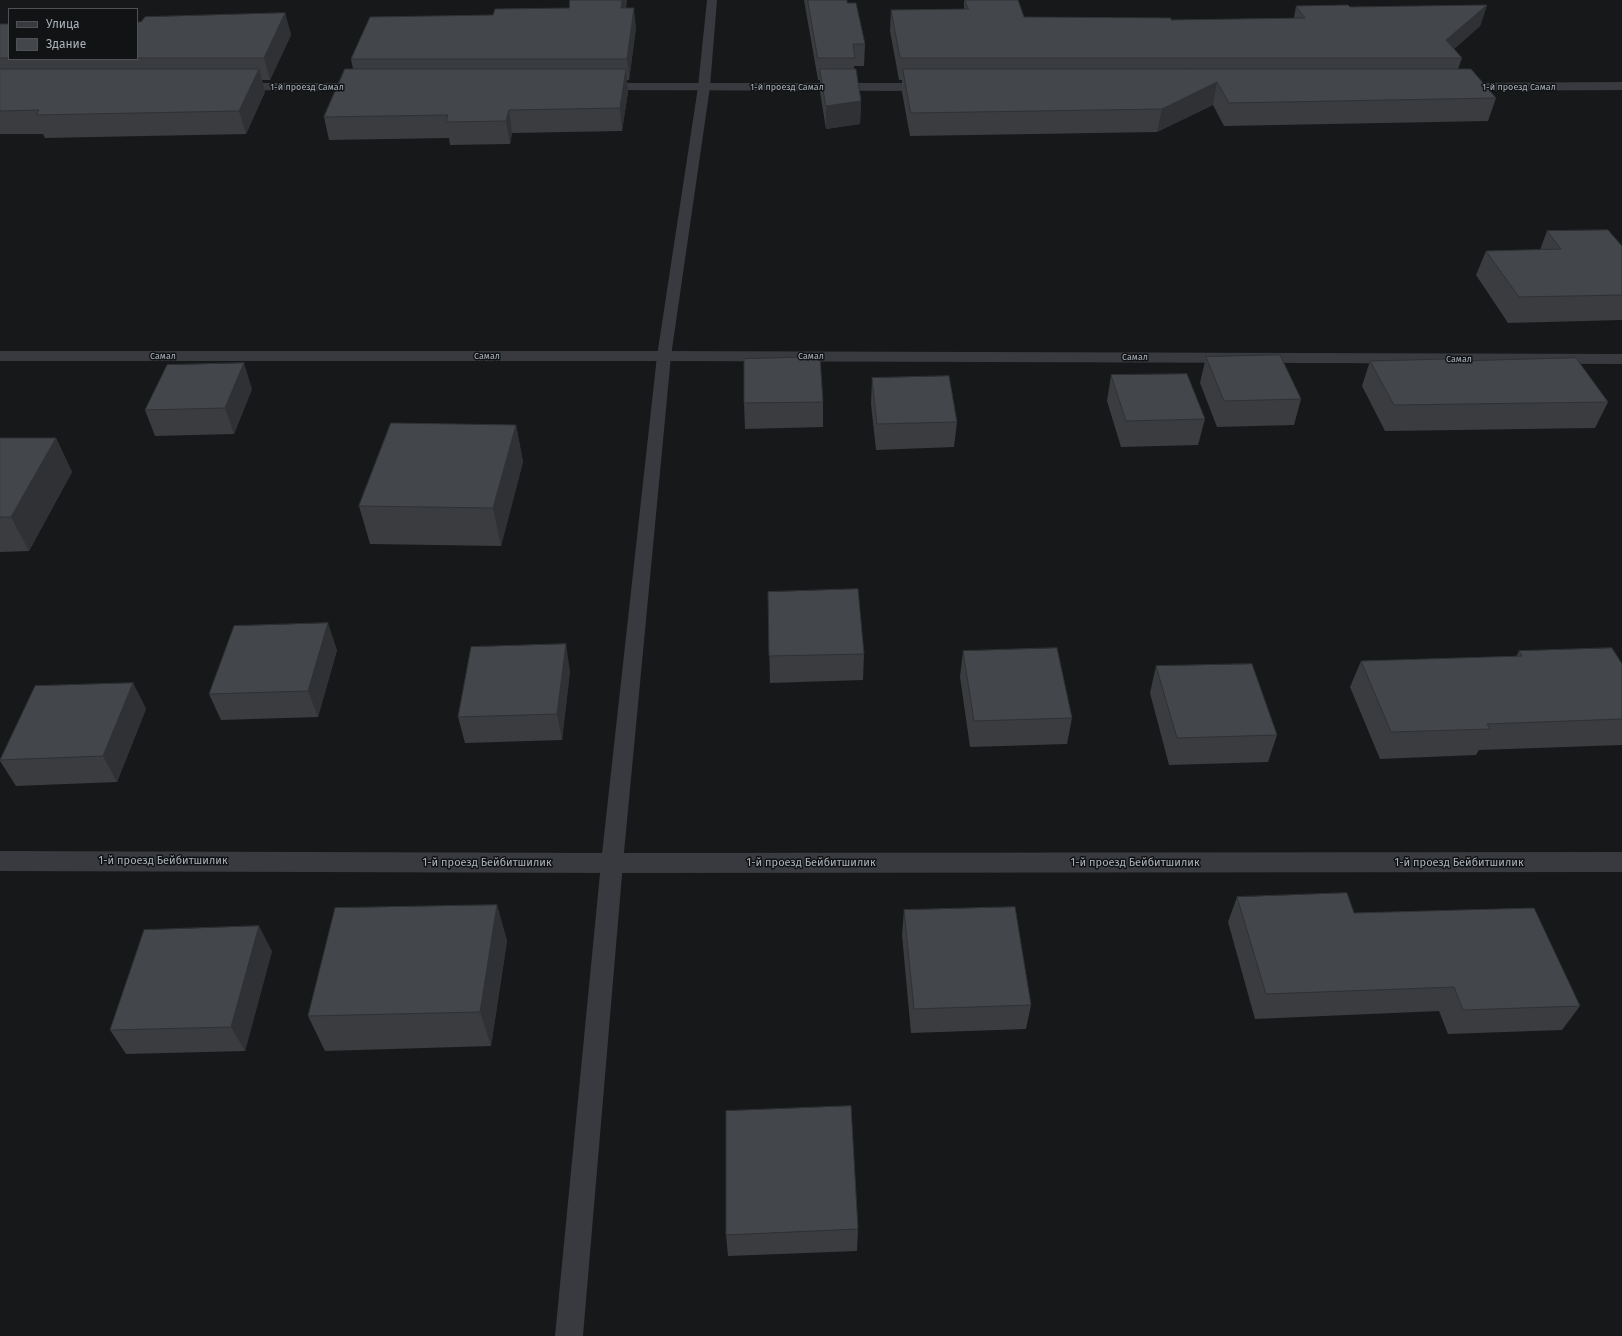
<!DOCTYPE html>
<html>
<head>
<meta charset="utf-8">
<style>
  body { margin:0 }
  #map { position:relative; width:1622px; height:1336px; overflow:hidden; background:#17181a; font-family:"Fira Sans",sans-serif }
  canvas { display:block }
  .legend { position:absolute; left:8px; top:8px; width:130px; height:52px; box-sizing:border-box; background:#121315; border:1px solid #4e5257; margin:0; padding:5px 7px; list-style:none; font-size:12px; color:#a9b1ba }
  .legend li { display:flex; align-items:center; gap:8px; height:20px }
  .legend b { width:20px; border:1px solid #4e5257 }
</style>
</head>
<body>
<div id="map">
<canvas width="1622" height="1336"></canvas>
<ul class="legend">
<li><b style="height:5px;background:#383a3f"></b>Улица</li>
<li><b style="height:11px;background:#43464a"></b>Здание</li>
</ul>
</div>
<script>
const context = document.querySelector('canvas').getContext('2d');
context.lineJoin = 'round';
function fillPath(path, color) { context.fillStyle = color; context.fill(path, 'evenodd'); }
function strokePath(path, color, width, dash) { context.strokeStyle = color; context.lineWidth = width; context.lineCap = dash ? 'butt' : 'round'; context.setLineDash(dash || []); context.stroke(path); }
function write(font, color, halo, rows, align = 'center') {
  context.font = font + ' "Fira Sans",sans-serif'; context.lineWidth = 3; context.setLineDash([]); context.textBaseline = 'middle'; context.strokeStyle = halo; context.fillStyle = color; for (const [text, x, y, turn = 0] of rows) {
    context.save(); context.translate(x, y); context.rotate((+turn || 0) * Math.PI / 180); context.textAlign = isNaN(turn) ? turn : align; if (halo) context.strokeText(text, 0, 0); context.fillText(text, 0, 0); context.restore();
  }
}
fillPath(new Path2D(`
  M707,0H717L710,87L671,356L623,863L583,1336H555L601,863L657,356L698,87Z`), '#383a3f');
fillPath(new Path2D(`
  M1622,82V90L1457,91L1452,90L1450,87L1452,84L1457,83Z
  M233,83H367L372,84L374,87L372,90L367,91L228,90L226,87L228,84Z
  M597,83H931L936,84L938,87L936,90L931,91L592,90L590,87L592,84Z
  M0,351H664L1622,354V364L664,361H0Z
  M0,851L612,853L1622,852V872L612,873L0,871Z`), '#383a3f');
fillPath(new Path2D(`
  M570,0H627L626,8L636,28L629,80H627L628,92L622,131L512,133L510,144L450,145L449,138L329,140L324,117L353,69L351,59L493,15L569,8Z
  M804,0H847V3L865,44L864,66H854V69L861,101L860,124L826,129L820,92V80H818Z
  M964,0H1018L1024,17L1171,20L1294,18L1296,6L1350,7L1487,5L1480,26L1454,49L1462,58L1458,69L1496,98L1488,121L1224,126L1213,105L1157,132L910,136L902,92V80H899L890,31L891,10L964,9Z
  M285,13L291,35L270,80H262L265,92L246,134L45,138L43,134H0V24H9V59H137V22Z
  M1547,231L1622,246V320L1508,323L1476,275L1486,251L1540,250Z
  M1206,357L1301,399L1294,425L1217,427L1200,383Z
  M1370,361H1447L1608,402L1595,428L1385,431L1362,386Z
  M1111,375L1205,419L1198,445L1121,447L1107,401Z
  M872,378L957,422L954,447L876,450L871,404Z
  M252,389L234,434L155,436L145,410Z
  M823,402V427L745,429L744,403Z
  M516,425L523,462L501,546L370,544L359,506Z
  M0,438H56L72,472L29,551L0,552Z
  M768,592L864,654L863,680L770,683Z
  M337,650L318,717L221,720L209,694Z
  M963,651L1072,718L1067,744L970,747L960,677Z
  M1519,651L1622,664V745L1479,750L1476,755L1380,759L1350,687L1361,661L1516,657Z
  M1156,666L1277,735L1268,762L1169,765L1150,693Z
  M570,671L562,740L465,743L458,717Z
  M133,683L146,709L117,782L16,786L0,761V759Z
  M1237,897L1354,913L1580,1006L1562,1030L1448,1034L1439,1011L1255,1019L1228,922Z
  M497,905L507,941L491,1046L325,1051L308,1016Z
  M904,910L1031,1005L1026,1029L911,1033L902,935Z
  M272,951L245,1051L126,1054L110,1030Z
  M858,1229L857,1251L728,1256L726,1235Z`), '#3a3c40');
fillPath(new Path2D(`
  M622,0H627L622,28L621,8Z
  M1487,5L1480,26L1444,58L1446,40Z
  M634,8L636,28L629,80L627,59Z
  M285,13L291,35L270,80L264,58Z
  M259,69L265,92L246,134L239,111Z
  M626,69L628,92L622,131L620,108Z
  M1217,82L1213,105L1157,132L1162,109Z
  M861,101L860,124L826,129V106Z
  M509,110L512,133L510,144L506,121Z
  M244,363L252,389L234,434L225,408Z
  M516,425L523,462L501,546L493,508Z
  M56,438L72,472L29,551L11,517Z
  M328,623L337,650L318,717L308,691Z
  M566,644L570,671L562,740L557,714Z
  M133,683L146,709L117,782L103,756Z
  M497,905L507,941L491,1046L480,1012Z
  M259,926L272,951L245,1051L231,1027Z`), '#2f3134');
const building = new Path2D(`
  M570,0H622L621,8H634L627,59H351L370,17L493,15L495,9L569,8Z
  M808,0H847V3H856L865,44H853L855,58H818Z
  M965,0H1018L1024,17L1171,18V20L1305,18L1296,6L1348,5L1350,7L1487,5L1446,40L1462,58H900L891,10L968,9Z
  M285,13L264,58H137V22H141L145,17Z
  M0,24H9V58H0Z
  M0,69H259L239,111L36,115L39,110L0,111Z
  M345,69H626L620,108L509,110L506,121L446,122L448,115L324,117Z
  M820,69H856L861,101L826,106Z
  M903,69H1471L1496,98L1229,103L1217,82L1162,109L911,113Z
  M1608,230L1622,246V295L1519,297L1486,251L1561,249L1547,231Z
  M1280,355L1301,399L1224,401L1206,357Z
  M820,357L823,402L744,403V359Z
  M1576,358L1608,402L1394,405L1370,361L1445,359L1447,361Z
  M244,363L225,408L145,410L167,365Z
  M1187,374L1205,419L1126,421L1111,375Z
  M949,376L957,422L877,424L872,378Z
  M391,423L516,425L493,508L359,506Z
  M0,438H56L11,517H0Z
  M858,589L864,654L769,656L768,592Z
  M328,623L308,691L209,694L234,626Z
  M566,644L557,714L458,717L471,647Z
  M1057,648L1072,718L974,721L963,651Z
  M1612,648L1622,664V719L1487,724L1490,729L1391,732L1361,661L1522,656L1519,651Z
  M1252,664L1277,735L1177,738L1156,666Z
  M133,683L103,756L0,760L35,686Z
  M1347,893L1354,913L1534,908L1580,1006L1463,1010L1454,987L1266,994L1237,897Z
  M497,905L480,1012L308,1016L335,908Z
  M1015,907L1031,1005L914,1009L904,910Z
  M259,926L231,1027L110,1030L144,930Z
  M851,1106L858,1229L726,1235V1111Z`);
fillPath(building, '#43464a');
strokePath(building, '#2f3134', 1);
write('9px', '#a9b1ba', '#121315', [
  ["1-й проезд Самал",307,87],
  ["1-й проезд Самал",787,87],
  ["1-й проезд Самал",1519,87],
  ["Самал",163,356],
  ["Самал",487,356],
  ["Самал",811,356],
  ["Самал",1135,357],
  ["Самал",1459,359]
]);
write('11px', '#a9b1ba', '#121315', [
  ["1-й проезд Бейбитшилик",163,861],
  ["1-й проезд Бейбитшилик",487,863],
  ["1-й проезд Бейбитшилик",811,863],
  ["1-й проезд Бейбитшилик",1135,863],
  ["1-й проезд Бейбитшилик",1459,863]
]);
</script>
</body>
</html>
